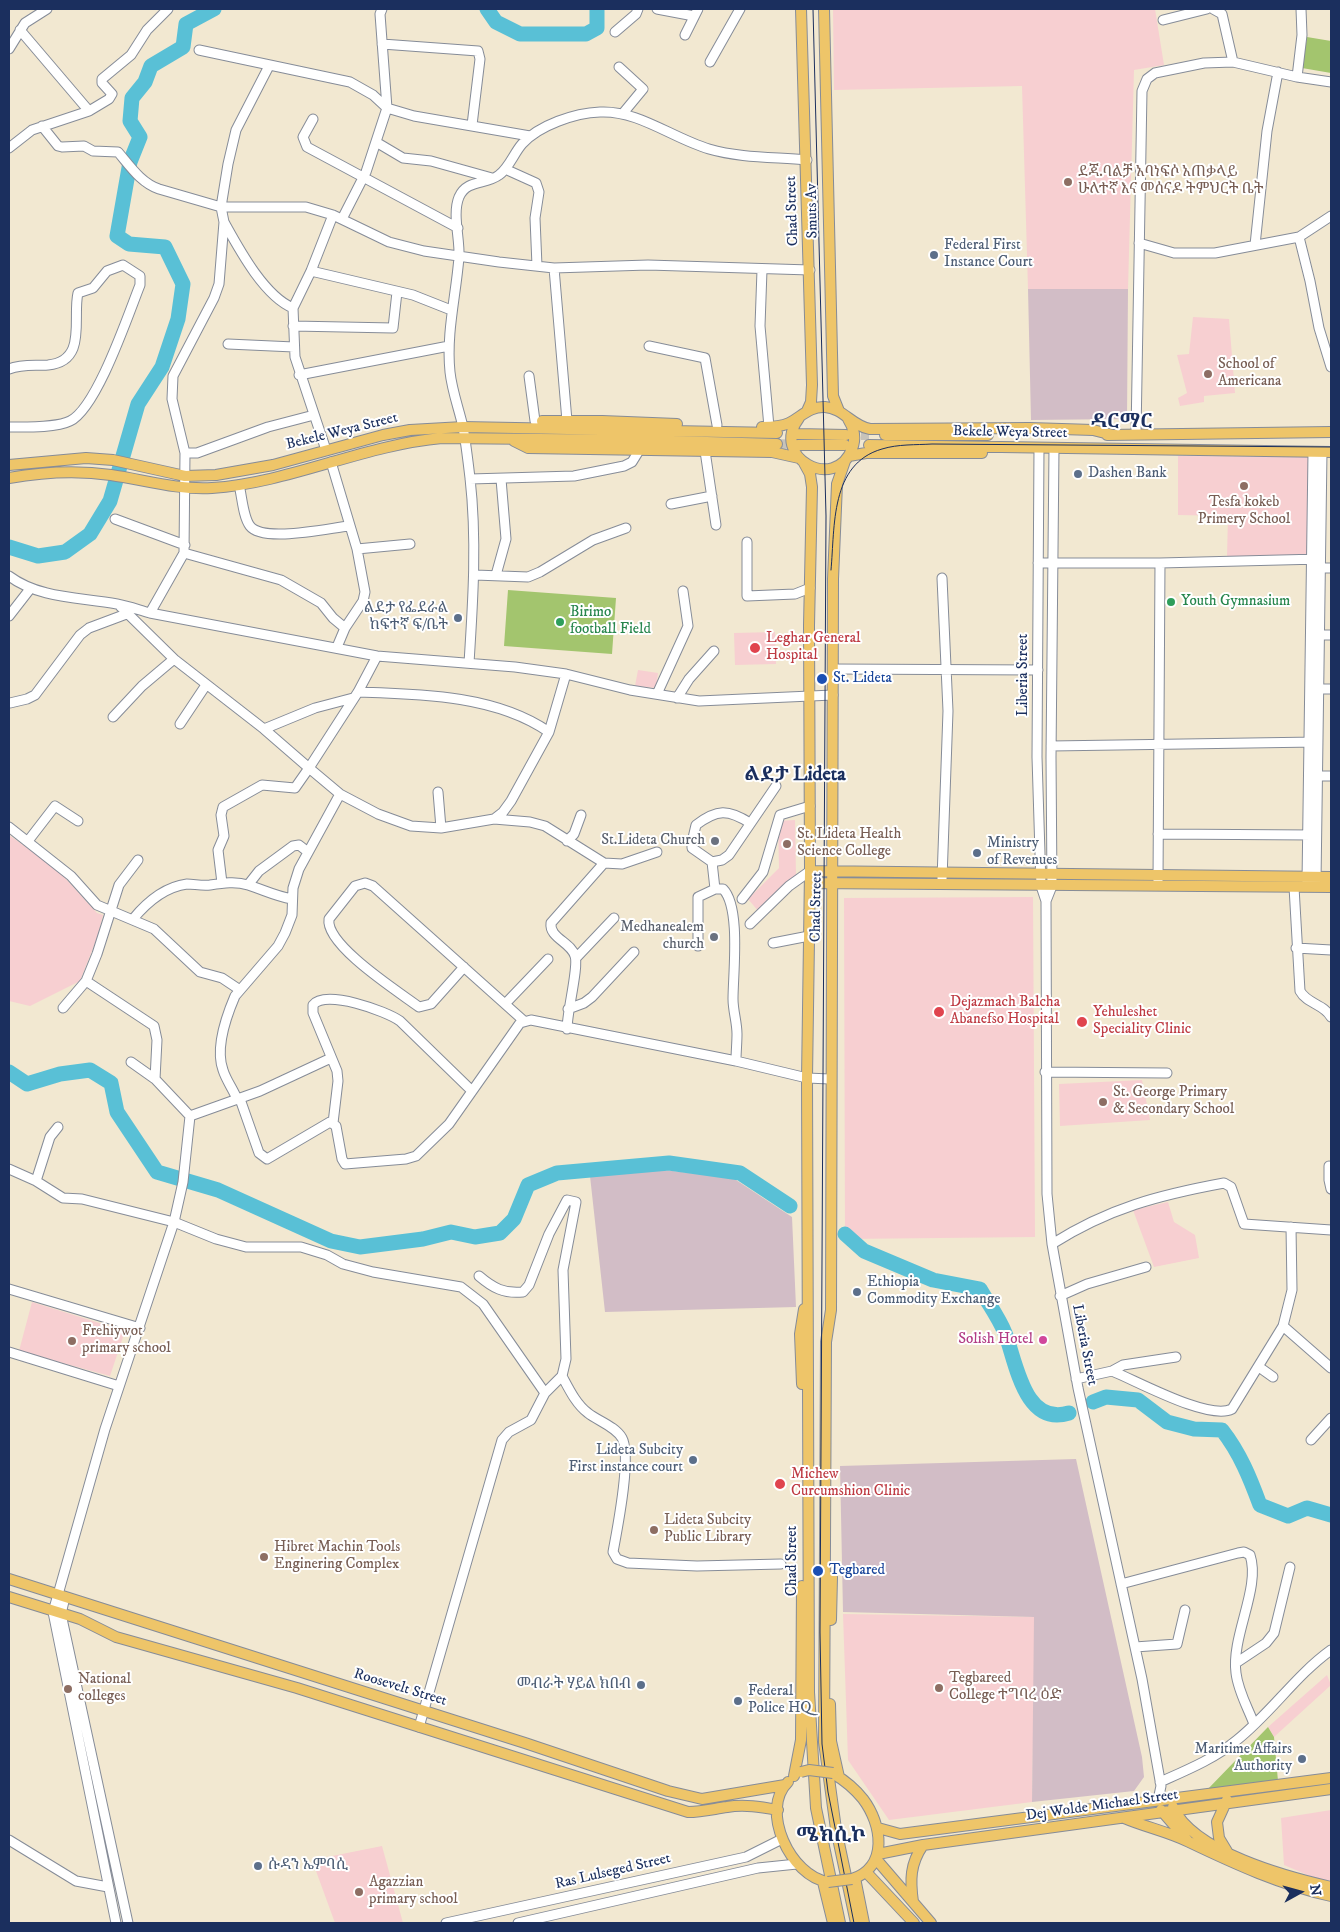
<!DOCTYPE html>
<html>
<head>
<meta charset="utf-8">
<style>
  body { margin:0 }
  #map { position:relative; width:1340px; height:1932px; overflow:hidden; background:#f2e8d1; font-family:"IM FELL DW Pica",serif }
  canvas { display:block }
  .frame { position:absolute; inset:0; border:10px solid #1b2f5e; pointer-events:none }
  .north { position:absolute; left:1275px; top:1867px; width:50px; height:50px; -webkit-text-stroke:4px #fff; paint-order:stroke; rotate:83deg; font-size:14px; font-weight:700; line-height:20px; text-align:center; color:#1b2f5e }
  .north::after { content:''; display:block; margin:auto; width:18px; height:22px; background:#1b2f5e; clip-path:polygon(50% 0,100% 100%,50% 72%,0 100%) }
</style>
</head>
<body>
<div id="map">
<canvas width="1340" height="1932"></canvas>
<div class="frame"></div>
<div class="north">N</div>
</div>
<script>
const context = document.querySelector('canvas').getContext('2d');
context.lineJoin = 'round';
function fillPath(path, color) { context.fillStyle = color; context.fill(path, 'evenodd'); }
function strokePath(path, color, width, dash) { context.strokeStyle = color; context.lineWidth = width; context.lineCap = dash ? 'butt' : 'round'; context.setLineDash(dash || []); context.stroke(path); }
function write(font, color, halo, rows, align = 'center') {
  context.font = font + ' "IM FELL DW Pica","Noto Serif Ethiopic",serif'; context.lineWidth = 4; context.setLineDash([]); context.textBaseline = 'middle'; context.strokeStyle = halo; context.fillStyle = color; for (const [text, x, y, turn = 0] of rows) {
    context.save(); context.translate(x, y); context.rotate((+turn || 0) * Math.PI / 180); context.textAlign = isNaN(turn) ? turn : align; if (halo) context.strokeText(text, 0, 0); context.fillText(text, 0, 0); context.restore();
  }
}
fillPath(new Path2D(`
  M833,9H1155L1164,65L1134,70L1128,289H1028L1022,86L834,90Z
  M1193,317L1229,319L1235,393L1204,396V402L1180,406L1178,398L1187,393L1177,355L1189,354Z
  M1178,456L1311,457L1308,557H1227L1228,516L1178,515Z
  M775,632L776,664L735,665L734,633Z
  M638,670L658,673L656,688L635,686Z
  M795,820L796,875L759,912L748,899L779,868L778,821Z
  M9,835L57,869L97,913L103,915L97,938L80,981L30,1006L9,1001Z
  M1033,897L1035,1237L845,1239L844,898Z
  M1142,1080L1150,1120L1060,1126L1059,1084Z
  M1168,1202L1174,1222L1195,1235L1199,1258L1154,1267L1133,1210Z
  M32,1302L125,1331L110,1376L19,1351Z
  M843,1614L1035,1617L1032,1802L889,1820L848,1760Z
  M1327,1675L1331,1685L1274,1737L1268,1727Z
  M1331,1810V1882L1317,1879L1284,1865L1281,1818Z
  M382,1846L403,1923H335L312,1860Z`), '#f7cfd1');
fillPath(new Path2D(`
  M1028,289H1128L1127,419L1031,420Z
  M664,1170L733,1178L792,1217L796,1307L605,1312L590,1176Z
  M1076,1459L1142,1757L1144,1777L1134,1791L1032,1802L1034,1617L843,1612L840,1466Z`), '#d2bdc6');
fillPath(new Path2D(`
  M1307,37L1331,41V73L1302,68Z
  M508,590L616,598L612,654L504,646Z
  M1268,1727L1274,1737L1278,1781L1205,1792Z`), '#a3c56e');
strokePath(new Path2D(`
  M487,9L496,22L520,34H586L597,28V9
  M9,547L38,556L65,552L90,534L110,501L138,404L162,367L178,319L183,284L165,247L129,244L117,236L130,162L140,137L130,121L132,98L145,82L151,66L183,47L186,24L214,9
  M9,1072L27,1084L60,1074L90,1070L111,1083L117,1112L157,1172L218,1190L331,1241L360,1247L423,1239L451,1232L475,1237L500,1233L514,1219L528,1185L557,1173L669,1163L740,1173L790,1206
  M845,1234L864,1251L933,1280L980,1289C988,1303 999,1318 1005,1333C1016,1361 1024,1427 1069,1413
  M1093,1402L1106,1397L1138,1400L1167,1422L1194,1429L1222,1430C1240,1453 1250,1478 1260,1505L1288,1516L1307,1508L1331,1515`), '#59c0d6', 15);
strokePath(new Path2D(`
  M846,435H869
  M777,444L798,445`), '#c7c3ba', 10, [10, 5]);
const minor = new Path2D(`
  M657,9L694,16
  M1213,9L1222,14L1233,62
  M1163,20L1207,9
  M615,32L636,14L638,9
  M685,35L698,9
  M382,44L478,51L480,59L472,125
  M9,49L25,23L47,9
  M199,50L350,82L373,95L387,108L414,116L530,136
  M710,62L740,9
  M619,67L643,89L624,112
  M1297,77L1302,35L1301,9
  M89,111L109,99L112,94L102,83V79L131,55L147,30L168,9
  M313,119L303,137L307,147L458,228
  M42,126L58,146L62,147L84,146L93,151L118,152C130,166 141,183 159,189L221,207H306L333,215L389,242L424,251L499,262L554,268L648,265L810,270
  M376,142L403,158L431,161L492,178
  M9,148L32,130L89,111L20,30
  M505,169L536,183L539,192L535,218L537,266
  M342,219L366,172L387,108L380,14L382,9
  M224,222C239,249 264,296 293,308
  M1299,237L1310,281L1319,328L1331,367
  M1139,243L1174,253H1215L1299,237L1331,216
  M1255,245L1267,131L1278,72
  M554,268L567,421
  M762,270L760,326L769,427
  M311,271L413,295L451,310
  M293,326L393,328L397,292
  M228,344L294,347
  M649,346L705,358L717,425
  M9,369C22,364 34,366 48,365C88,361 72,318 78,293L93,288L107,271L123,265L140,276V285C128,315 97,408 70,421C56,428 25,427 9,427
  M299,375L449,346
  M529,376L535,421
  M1136,434L1142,91L1147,79L1155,73L1204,63L1233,62L1297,77L1331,82
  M1039,448L1037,757L1041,886L1046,901L1047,1194L1052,1244L1078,1388L1142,1679L1161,1786L1158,1800
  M326,450L295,357L293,308L311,271L333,215
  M705,451L716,525
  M185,453H197L268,427L314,415
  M331,462L357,549L365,592L363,601L345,628L337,647
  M470,479L574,476L624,466L632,462L640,449
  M239,485C242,496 243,517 250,526C263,543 329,528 349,526
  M671,504L712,496
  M115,519L185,545
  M747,542V596L795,594L810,588
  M357,549L410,544
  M184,553L281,580L321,603L333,618L345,628
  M1038,563H1160
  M1319,568H1331
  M475,575L528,577L540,572L593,540L626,528
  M496,575L506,539L501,479
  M9,576C40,599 80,597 117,604C128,606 139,610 150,613L377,656L515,667L566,674L630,690L699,701L833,695
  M942,578L948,711L942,879
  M120,606L174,659L264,729L309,768L295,788L262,785L223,807L221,815L224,836L218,850L222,883
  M150,613L184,553L185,453L172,399L173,376L214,298L219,284L224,222L221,207L228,164L236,130L269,66
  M9,616L30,589
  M1319,635H1331
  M469,663C473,601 477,540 470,478C468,461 466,444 463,427C459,409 452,391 450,372C446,333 456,296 459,257C460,238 452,214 459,197C467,179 486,185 499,175C509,168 514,153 522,144C539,125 575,113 600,112C638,110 672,138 709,149C740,158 774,157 807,160
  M833,669L1038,670
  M1318,689H1331
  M358,692C420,694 496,695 549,732
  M657,694L688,626L683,591
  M677,698L689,679L714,651
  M10,703L27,699L35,695L80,635L89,628L129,613
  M113,717L142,686L174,659
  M180,724L206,685
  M264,729L315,708L353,698
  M1051,746L1316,742
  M1318,776H1331
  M438,792L441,828
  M340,794L378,814L411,826L441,828L494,819L503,812L511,801L549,732L566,674
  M494,819L530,822L545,826L604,863L622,864L657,852
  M9,827L71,876L97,905L154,929L200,972L222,978L240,990
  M1158,834L1313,835
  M28,841L55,806L78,821
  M567,841L574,834L581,815
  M712,862L692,848V842L696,825C717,809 728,809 750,823
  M1158,881L1160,563L1320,559
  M1307,882L1313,452
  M1316,882L1322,452
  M248,885L259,871L293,846L299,845L308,852
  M1294,887L1300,991C1307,1004 1324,1004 1331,1017
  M715,889L712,862L722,860L729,855L776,786
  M742,899L763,872L780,815L810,806
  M1046,901L1052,886L1051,757L1054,448
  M133,919C147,902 164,887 187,884C194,884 202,886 210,885C223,883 236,881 248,885C264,890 275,896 292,899
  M750,924L789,886L810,871
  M773,943L809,936
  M698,946V897L715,889H723C741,907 733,974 733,999C733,1011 737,1022 737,1034C737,1043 736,1052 736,1061
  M1296,948L1331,950
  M576,958L614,918
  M464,967L431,1004L419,1007C399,992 325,945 329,919L355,886L365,883L373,886L524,1021
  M86,981L154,1026L157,1040L155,1079
  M505,1004L548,959
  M63,1008L86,981L97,954L119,885L138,860
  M568,1009L584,1003L592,997L634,952
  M567,1029C567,1012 579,966 575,956C571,942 549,938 551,923L604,863
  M1045,1072L1167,1073
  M237,1099C233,1089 226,1080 223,1070C215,1048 226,1017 235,996L278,946L285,933L292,915L293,888L299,869L340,794L309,768L358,692L377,656
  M240,1099L259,1153L267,1159L330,1122L336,1126L342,1159L345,1164L406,1159L416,1156L449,1124L520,1023L531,1020L736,1061L807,1078L830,1079
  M190,1116L260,1091L331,1058
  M333,1123L338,1081L337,1071L313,1013V1005C325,989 386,1011 400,1021L472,1091
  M1329,1166V1180L1331,1189
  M9,1169L36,1181L63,1198L82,1199L174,1222L216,1239L246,1247H301L327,1255L343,1264L373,1272L461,1287L483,1304L545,1393L531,1420L509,1432L502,1440L419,1727
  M36,1181L50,1137L58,1127
  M1052,1244C1109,1208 1159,1195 1224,1183L1231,1187L1244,1224L1331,1230
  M479,1276C493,1288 504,1294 523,1292L529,1285L549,1234L567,1200L576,1202L563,1270L566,1359L562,1376
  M9,1289L140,1328
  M1060,1296L1087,1284L1146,1267
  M1283,1326L1331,1368
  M9,1352L119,1386
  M1259,1367L1273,1377
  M1112,1371C1137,1381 1209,1421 1232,1409L1283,1326L1292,1290L1291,1227
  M1076,1379L1112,1371L1123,1365L1176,1357
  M545,1393L562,1376C569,1389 576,1404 588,1413C598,1421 615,1426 622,1438C632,1456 617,1530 613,1552L617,1559L628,1563L697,1566L781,1564
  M1311,1440L1331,1418
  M1121,1584L1238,1553L1244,1552L1250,1555C1261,1588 1231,1636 1236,1673C1238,1691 1248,1708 1254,1724
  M65,1597L61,1614L128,1923
  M1135,1647L1177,1644L1185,1610
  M1236,1663L1266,1643L1274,1633L1290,1567
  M1160,1782C1187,1770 1214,1759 1237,1740C1271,1713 1296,1675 1331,1650
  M9,1840L76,1881L108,1887
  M116,1923L53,1612L105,1429L174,1222L183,1182L190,1116L155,1079L131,1062
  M446,1923L746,1857L782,1839
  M518,1923L758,1868L797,1864`);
const major = new Path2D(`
  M801,9L812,385L811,402L807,411
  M824,9L833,396L839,411
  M799,418C769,457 835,493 852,449C856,439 854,428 848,419
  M542,421H602L677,424
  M762,427C771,427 781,427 789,423C801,417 810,406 825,407C843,408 852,426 870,429L1030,428L1093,430L1113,435
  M798,434L846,435
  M885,435H988
  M1107,435L1331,432
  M514,441L528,448L772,452L799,458
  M798,445H845
  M869,445L1331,452
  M849,456L866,453H982
  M845,461L837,484L833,579L831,1310L826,1342L824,1742L836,1829L856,1923
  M804,463L810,474L812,487L809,625L810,871L807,1078L809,1692L816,1808L840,1923
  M9,465L86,458L113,460L185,476L216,475L273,465L383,435L410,430L463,427L777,433
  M9,478C43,472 77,470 111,475C145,480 177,490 212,488C289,483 363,445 442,438L636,440L777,444
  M810,871L1331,877
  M810,883L1331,887
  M802,1384L800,1334L804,1309
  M9,1579L525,1743L668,1791L702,1799L785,1785
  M9,1597L80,1619L116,1637L297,1688L688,1812C702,1812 713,1809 727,1807C744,1804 761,1807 778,1810
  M831,1620L832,1577
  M830,1704L831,1741L839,1777
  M834,1774C844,1780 855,1789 863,1799C882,1824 889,1867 852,1879
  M794,1776L801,1740L802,1586
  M788,1782C759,1810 791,1877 828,1882
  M1227,1800L1217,1822L1219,1838L1228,1853
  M1173,1807C1193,1852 1287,1877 1331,1887
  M1161,1810L1187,1840
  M1124,1818C1145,1827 1169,1832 1189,1842C1235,1864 1281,1885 1331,1896
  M878,1828L900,1834L1331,1778
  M878,1854L923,1845L1331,1789
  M876,1859L931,1923
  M866,1872L914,1923
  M855,1878L864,1923
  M823,1882L833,1923
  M913,1902C910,1880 910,1864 923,1845`);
strokePath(minor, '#868c98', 11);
strokePath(major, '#868c98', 12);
strokePath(minor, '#fff', 9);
strokePath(major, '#eec569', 10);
strokePath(new Path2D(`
  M813,9L826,516L820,1632L822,1744L828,1792L854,1923
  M831,570C835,526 830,464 882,449C898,444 916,445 932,444L1331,447`), '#1b2f5e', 1);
const majorBridge = new Path2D(`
  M801,1772L809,1770L833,1773
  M828,1882L852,1879`);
strokePath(majorBridge, '#868c98', 12, []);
strokePath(majorBridge, '#eec569', 10);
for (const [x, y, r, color] of [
  [1068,182,5,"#8d6e63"],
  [934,255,5,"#5c6f8a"],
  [1208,374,5,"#8d6e63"],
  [1078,474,5,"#5c6f8a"],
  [1244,486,5,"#8d6e63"],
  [1171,602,5,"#2e9e5b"],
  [458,618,5,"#5c6f8a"],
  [560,622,5,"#2e9e5b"],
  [755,648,6,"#e0444e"],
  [822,679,6,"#1a4fb4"],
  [715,841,5,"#6b7280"],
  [787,844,5,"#8d6e63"],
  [977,853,5,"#5c6f8a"],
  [714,937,5,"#6b7280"],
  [939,1012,6,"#e0444e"],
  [1082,1022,6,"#e0444e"],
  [1103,1102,5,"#8d6e63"],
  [857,1292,5,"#5c6f8a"],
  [1043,1340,5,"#d1479c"],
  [72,1341,5,"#8d6e63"],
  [693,1460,5,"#5c6f8a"],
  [780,1484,6,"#e0444e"],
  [654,1530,5,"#8d6e63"],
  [264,1557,5,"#8d6e63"],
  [818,1571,6,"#1a4fb4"],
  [641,1685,5,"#5c6f8a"],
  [939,1688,5,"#8d6e63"],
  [68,1689,5,"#8d6e63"],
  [738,1701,5,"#5c6f8a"],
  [1302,1759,5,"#5c6f8a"],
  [258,1866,5,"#5c6f8a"],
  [359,1892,5,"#8d6e63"]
]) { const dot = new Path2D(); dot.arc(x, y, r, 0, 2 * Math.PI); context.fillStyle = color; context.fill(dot); strokePath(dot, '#fff', 2); }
write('15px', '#785e54', '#fff', [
  ["ደጃ.ባልቻ አባነፍሶ አጠቃላይ",1078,173],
  ["ሁለተኛ እና መሰናዶ ትምህርት ቤት",1078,190],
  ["School of",1218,365],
  ["Americana",1218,382],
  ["Tesfa kokeb",1244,503,"center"],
  ["Primery School",1244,520,"center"],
  ["St. Lideta Health",797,835],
  ["Science College",797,852],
  ["St. George Primary",1113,1093],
  ["& Secondary School",1113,1110],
  ["Frehiywot",82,1332],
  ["primary school",82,1349],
  ["Lideta Subcity",664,1521],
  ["Public Library",664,1538],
  ["Hibret Machin Tools",274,1548],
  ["Enginering Complex",274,1565],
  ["Tegbareed",949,1679],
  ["College ተግባረ ዕድ",949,1696],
  ["National",78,1680],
  ["colleges",78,1697],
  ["Agazzian",369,1883],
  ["primary school",369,1900]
], 'left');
write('15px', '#1b2f5e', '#fff', [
  ["Chad Street",793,211,-92],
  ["Smuts Av",813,211,-91],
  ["Bekele Weya Street",342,432,-14],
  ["Bekele Weya Street",1010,433,1],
  ["Liberia Street",1024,675,-90],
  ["Chad Street",817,907,-89],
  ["Liberia Street",1084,1345,79],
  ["Chad Street",793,1561,-90],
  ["Roosevelt Street",400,1688,17],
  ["Dej Wolde Michael Street",1102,1806,-8],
  ["Ras Lulseged Street",613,1872,-13]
]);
write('15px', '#4e5e75', '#fff', [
  ["Federal First",944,246],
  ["Instance Court",944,263],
  ["Dashen Bank",1088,474],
  ["ልደታ የፌደራል",448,609,"right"],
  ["ከፍተኛ ፍ/ቤት",448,626,"right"],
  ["Ministry",987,844],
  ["of Revenues",987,861],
  ["Ethiopia",867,1283],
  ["Commodity Exchange",867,1300],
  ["Lideta Subcity",683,1451,"right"],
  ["First instance court",683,1468,"right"],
  ["መብራት ሃይል ክበብ",631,1685,"right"],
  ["Federal",748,1692],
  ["Police HQ",748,1709],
  ["Maritime Affairs",1292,1750,"right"],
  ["Authority",1292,1767,"right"],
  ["ሱዳን ኤምባሲ",268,1866]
], 'left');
write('15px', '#27864d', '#fff', [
  ["Youth Gymnasium",1181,602],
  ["Birimo",570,613],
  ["football Field",570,630]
], 'left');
write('15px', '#be3a42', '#fff', [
  ["Leghar General",766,639],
  ["Hospital",766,656],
  ["Dejazmach Balcha",950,1003],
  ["Abanefso Hospital",950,1020],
  ["Yehuleshet",1093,1013],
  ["Speciality Clinic",1093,1030],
  ["Michew",791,1475],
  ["Curcumshion Clinic",791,1492]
], 'left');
write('15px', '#164399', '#fff', [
  ["St. Lideta",833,679],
  ["Tegbared",829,1571]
], 'left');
write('15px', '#5b616d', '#fff', [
  ["St.Lideta Church",705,841],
  ["Medhanealem",704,928],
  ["church",704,945]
], 'right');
write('15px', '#b23c85', '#fff', [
  ["Solish Hotel",1033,1340]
], 'right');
write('bold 20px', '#1b2f5e', '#fff', [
  ["ዳርማር",1122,423],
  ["ልደታ Lideta",795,776],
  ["ሜክሲኮ",831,1837]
]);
</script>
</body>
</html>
